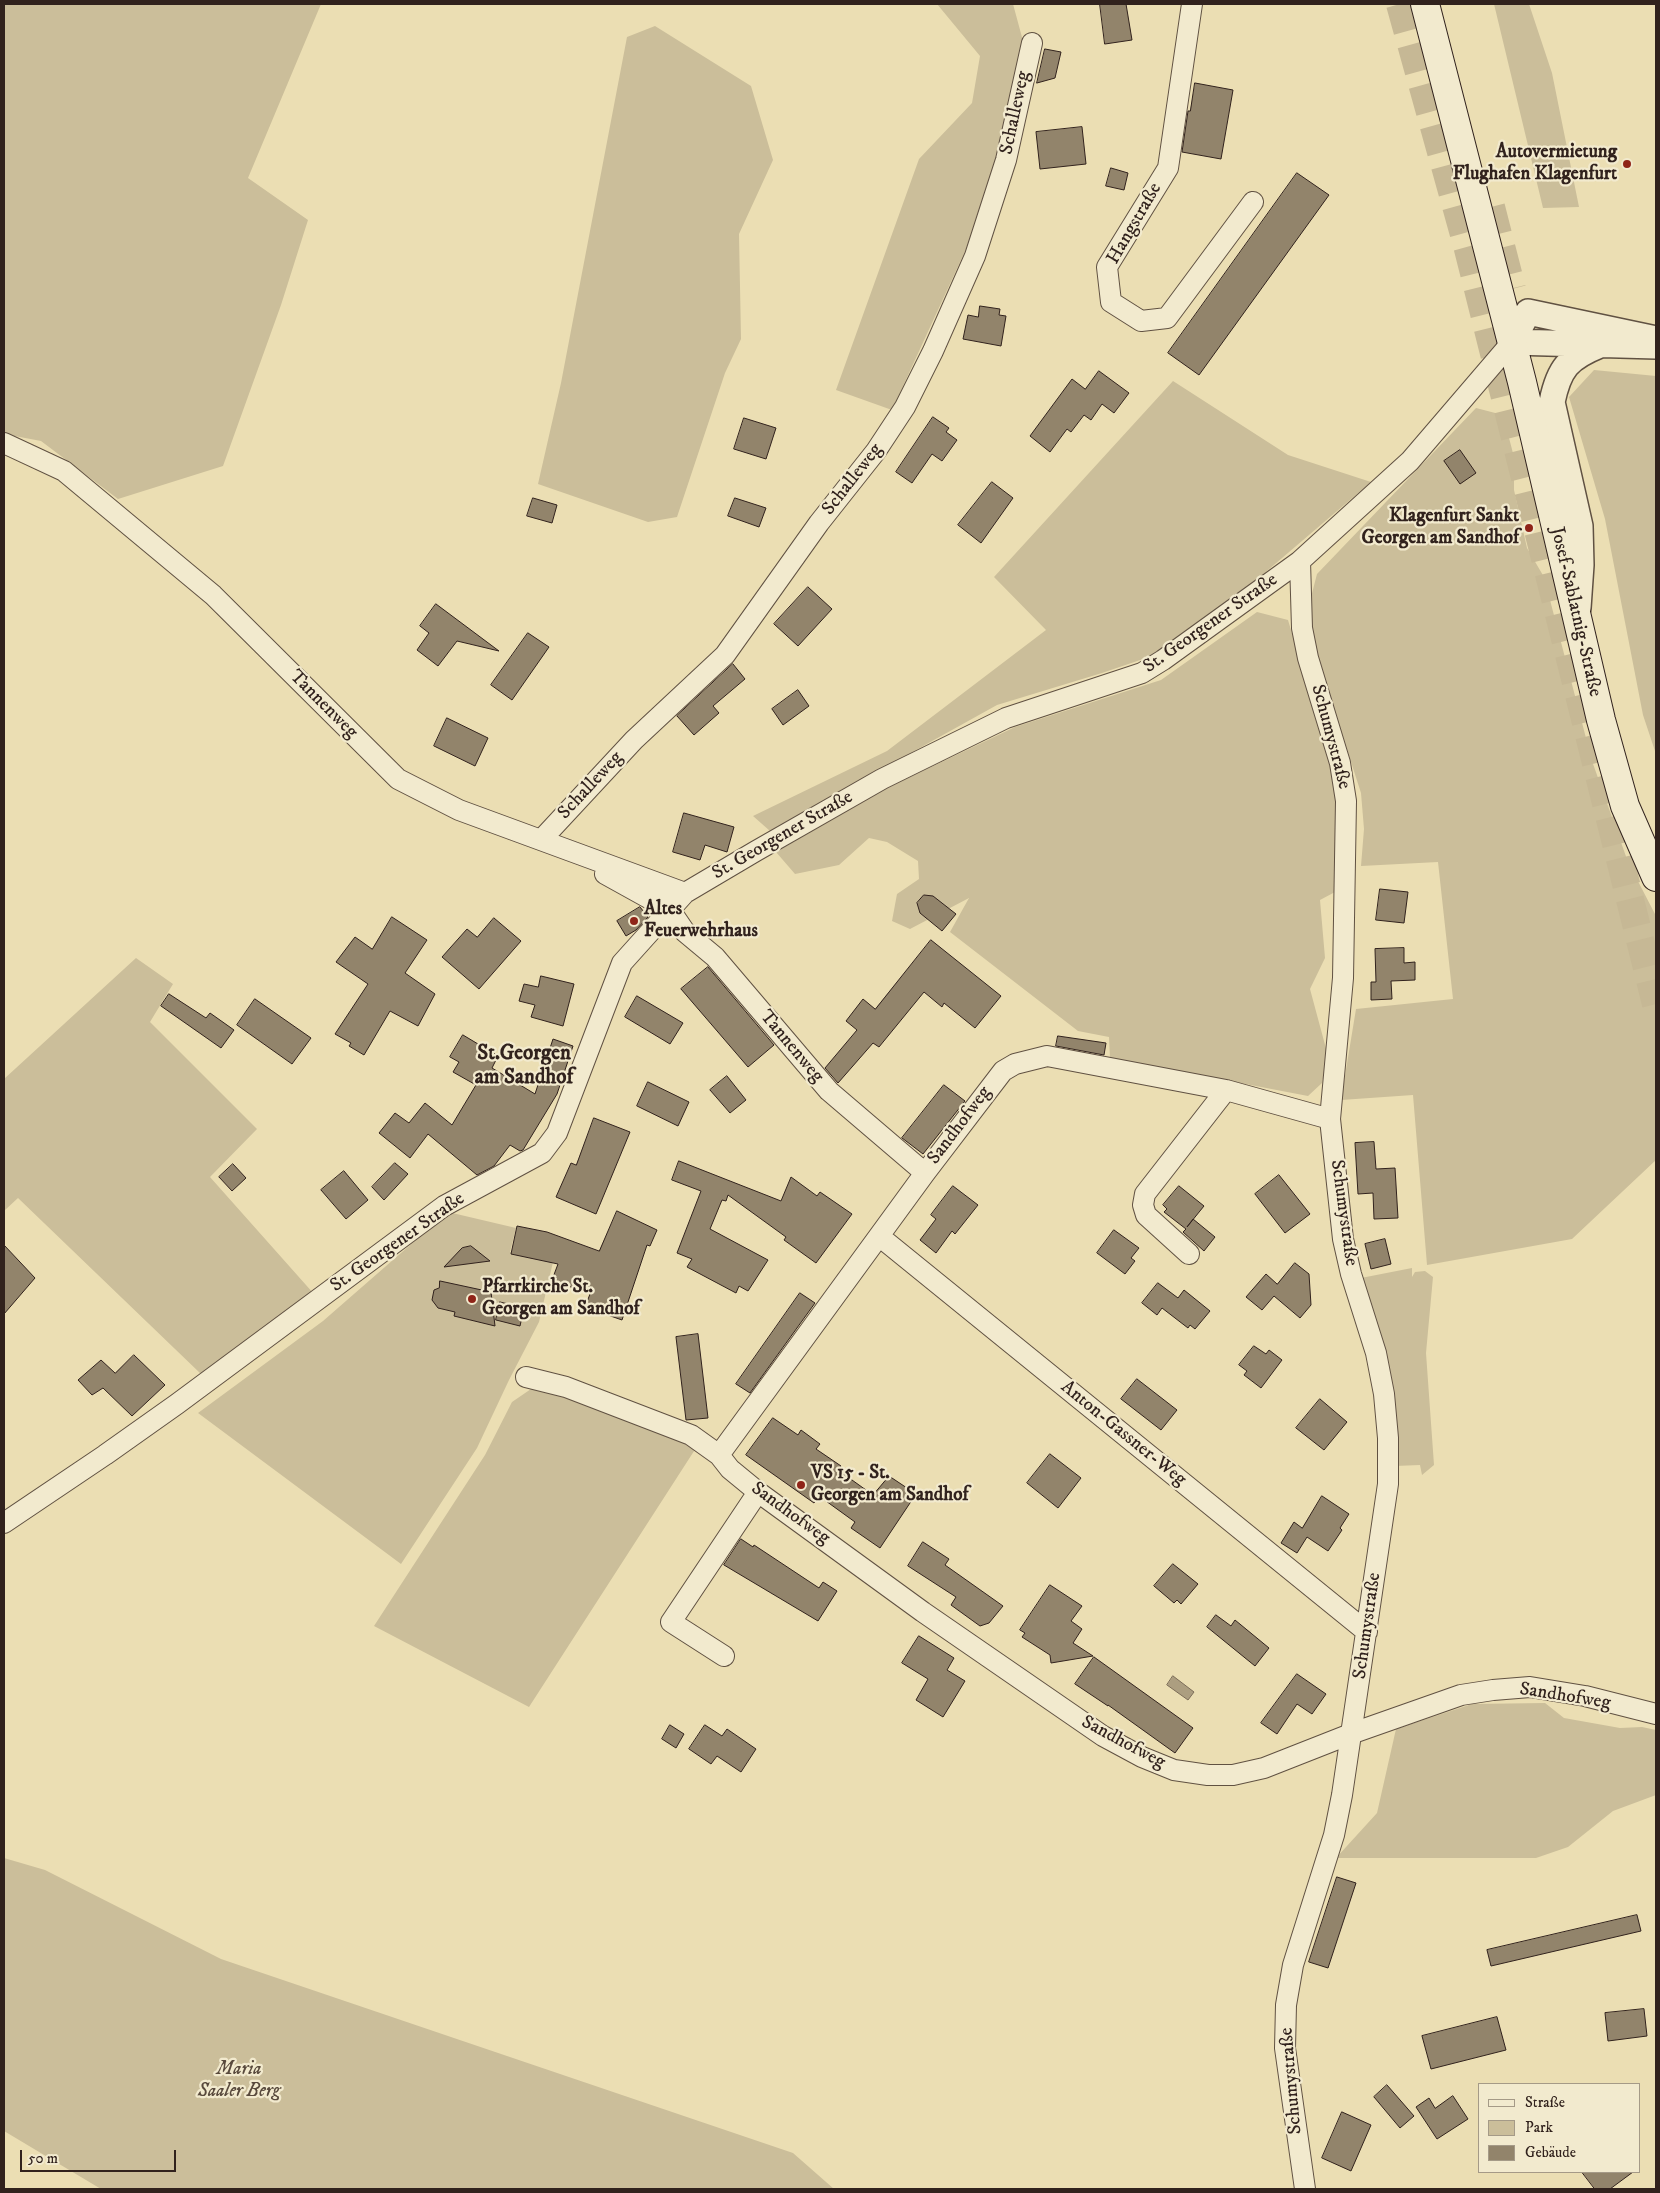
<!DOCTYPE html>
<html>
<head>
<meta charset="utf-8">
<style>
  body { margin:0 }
  #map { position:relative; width:1660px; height:2193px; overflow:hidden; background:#ebdeb3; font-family:"IM FELL DW Pica",serif }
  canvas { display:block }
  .frame { position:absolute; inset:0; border:5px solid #31221d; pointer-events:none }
  .legend { position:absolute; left:1478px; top:2083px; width:162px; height:90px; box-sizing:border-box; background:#f2eace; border:1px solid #a59a87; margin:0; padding:6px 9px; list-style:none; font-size:15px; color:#31221d }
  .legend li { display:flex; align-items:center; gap:10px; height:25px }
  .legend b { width:25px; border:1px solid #a59a87 }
  .scale { position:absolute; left:20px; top:2150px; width:156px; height:22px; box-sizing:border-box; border:2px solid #31221d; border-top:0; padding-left:6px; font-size:15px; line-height:18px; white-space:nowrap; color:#31221d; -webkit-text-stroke:4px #f2eace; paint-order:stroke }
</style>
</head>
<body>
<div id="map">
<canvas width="1660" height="2193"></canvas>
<div class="frame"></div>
<ul class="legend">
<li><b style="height:6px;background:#f2eace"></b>Straße</li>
<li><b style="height:14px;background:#cbbe9a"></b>Park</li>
<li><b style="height:14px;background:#92846b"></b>Gebäude</li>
</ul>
<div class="scale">50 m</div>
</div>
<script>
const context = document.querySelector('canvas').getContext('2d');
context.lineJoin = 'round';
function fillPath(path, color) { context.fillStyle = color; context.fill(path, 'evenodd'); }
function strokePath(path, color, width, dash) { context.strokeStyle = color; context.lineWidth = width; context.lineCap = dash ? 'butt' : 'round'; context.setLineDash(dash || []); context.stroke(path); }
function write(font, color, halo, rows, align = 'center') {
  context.font = font + ' "IM FELL DW Pica",serif'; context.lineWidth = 4.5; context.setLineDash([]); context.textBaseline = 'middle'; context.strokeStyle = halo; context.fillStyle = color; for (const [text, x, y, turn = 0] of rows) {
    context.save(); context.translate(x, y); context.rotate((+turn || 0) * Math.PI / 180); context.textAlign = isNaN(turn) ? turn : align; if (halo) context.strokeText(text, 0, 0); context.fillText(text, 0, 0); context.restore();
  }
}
fillPath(new Path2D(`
  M4,4H321L248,178L308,220L281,305L223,466L118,499L41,441L4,434Z
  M937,4H1013L1023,41L1000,150L966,249L892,410L836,390L919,159L972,103L980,56Z
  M1494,4H1529L1552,73L1579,207L1543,208Z
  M655,26L751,86L773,160L739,234L741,339L725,373L677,517L648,522L538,484L561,383L627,37Z
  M1594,370L1656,376V754L1643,715L1605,519L1569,397Z
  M1173,381L1288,455L1371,482L1261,576L1152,656L1102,673L997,705L770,831L753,816L887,751L1046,630L994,577Z
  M1476,408L1503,415L1514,457V490L1527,548L1544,577L1592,761L1628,862L1656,916V1160L1572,1239L1427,1265L1413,1095L1341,1100L1356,1009L1453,999L1438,862L1361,866L1364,829L1361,793L1312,640L1309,605L1317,574Z
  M1257,612L1288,620L1331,764L1339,828L1335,892L1320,900L1325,958L1310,989L1328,1056L1322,1083L1308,1096L1110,1058L1109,1037L1078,1031L950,932L969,898L910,929L892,921L897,894L919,879L918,861L887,842L869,838L839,865L795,874L776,852L887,788L1015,727L1161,680Z
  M136,958L173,984L150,1022L257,1129L210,1177L314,1294L201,1374L18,1198L4,1211V1079Z
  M448,1212L516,1228L510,1252L553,1262L539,1322L509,1380L477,1448L401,1564L198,1413L323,1321Z
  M1412,1268V1277L1415,1272L1425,1271L1433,1277L1426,1353L1434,1465L1422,1475L1420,1465L1395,1466L1361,1278Z
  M531,1389L556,1391L696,1448L529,1707L374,1626L485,1455L512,1402Z
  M1545,1703L1564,1718L1620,1728L1642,1727L1656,1730V1795L1613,1811L1568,1847L1536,1858H1336L1377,1813L1396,1729L1472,1704Z
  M4,1858L45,1870L221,1959L793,2153L834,2189H101L4,2131Z`), '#cbbe9a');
const water = new Path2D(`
  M1173,1676L1194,1692L1188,1700L1167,1685Z`);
fillPath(water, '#ac9e80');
strokePath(water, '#7b6c58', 1);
const building = new Path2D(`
  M1100,4H1126L1132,40L1105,44Z
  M1045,49L1061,52L1055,78L1037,83Z
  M1195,83L1233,90L1221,159L1182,152L1188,111H1190Z
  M1082,127L1086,164L1040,169L1036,132Z
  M1111,168L1128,173L1124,190L1106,186Z
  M1297,173L1329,195L1199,375L1168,353Z
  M980,306L1000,309L999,315L1006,316L1001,346L963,339L968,315L978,317Z
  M1099,371L1129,393L1114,413L1102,404L1091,420L1084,415L1071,432L1067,429L1050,452L1030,436L1072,379L1085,389Z
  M933,417L949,428L946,432L957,440L942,461L932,454L912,483L896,472Z
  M744,418L776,428L766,459L734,449Z
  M1460,450L1476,473L1460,484L1444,461Z
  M992,482L1013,498L981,543L958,525Z
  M533,498L557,505L552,523L527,516Z
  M735,498L766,508L759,527L728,516Z
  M808,587L832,609L798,646L774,624Z
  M436,604L499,651L457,641L438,666L417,650L429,633L420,626Z
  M528,633L549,647L512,700L491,685Z
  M733,664L745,679L713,706L719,713L694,735L677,716Z
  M798,690L809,706L783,725L772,709Z
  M447,718L488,738L475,766L434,746Z
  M684,813L734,827L727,852L705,845L700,860L673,852Z
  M1380,889L1408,892L1404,923L1376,920Z
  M924,895L933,896L956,914L942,931L920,913L917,903Z
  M640,907L648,917L636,930L626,936L617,921Z
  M392,917L427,940L405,973L435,994L418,1026L390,1011L364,1055L349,1046L351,1043L335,1034L368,984L336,962L355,937L372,949Z
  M494,918L521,941L479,989L442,957L467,929L477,937Z
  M931,940L1001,996L975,1028L944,1003L942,1007L924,992L879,1047L873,1043L838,1083L825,1068L857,1030L846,1021L863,999L875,1009Z
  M1404,948V963L1415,962V980L1391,981L1392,999L1371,1000V982H1376L1375,949Z
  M708,967L774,1045L748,1067L681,989Z
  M541,976L574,984L563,1026L531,1017L535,1005L519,1001L524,984L538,987Z
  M169,994L206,1018L210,1013L234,1030L221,1048L161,1006Z
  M637,996L683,1023L670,1044L625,1017Z
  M255,999L311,1038L292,1064L237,1025Z
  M463,1035L498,1056L492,1068L535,1094L553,1039L573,1046L557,1094L523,1150L520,1151L510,1145L494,1166L477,1175L428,1134L410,1158L379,1133L395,1113L409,1123L425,1103L452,1125L476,1085L453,1072L459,1062L450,1057Z
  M1058,1036L1106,1043L1104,1055L1056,1046Z
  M727,1076L746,1100L730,1113L710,1090Z
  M648,1082L689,1102L678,1126L637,1106Z
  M944,1085L965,1101L923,1154L902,1138Z
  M594,1118L630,1132L596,1214L556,1197L571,1163L576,1165Z
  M1374,1142L1376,1169L1395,1168L1398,1218L1374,1219L1373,1193L1358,1194L1355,1143Z
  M679,1161L781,1201L791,1177L817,1196L820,1192L852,1214L816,1263L784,1240L786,1237L728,1195L726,1201L722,1200L710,1229L768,1260L748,1291L739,1286L736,1293L687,1267L692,1259L677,1253L701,1191L672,1180Z
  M395,1163L408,1174L384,1200L372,1187Z
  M233,1164L246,1178L232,1191L219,1177Z
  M344,1171L368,1200L346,1219L321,1190Z
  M1279,1175L1310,1214L1285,1233L1255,1194Z
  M953,1186L978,1205L955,1234L952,1231L936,1253L920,1240L936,1219L931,1215Z
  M1179,1186L1204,1206L1187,1227L1193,1219L1215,1237L1204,1251L1183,1232L1186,1229L1164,1212L1167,1209L1163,1205Z
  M617,1211L657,1230L650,1246L647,1245L622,1320L585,1307L590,1294L552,1280L558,1264L511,1254L517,1226L547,1232L599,1251Z
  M1114,1230L1139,1248L1131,1258L1135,1261L1125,1274L1097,1253Z
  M1385,1239L1391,1264L1371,1269L1365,1244Z
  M4,1245L35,1278L4,1314Z
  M471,1246L490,1261L444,1267L462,1248Z
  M1295,1263L1309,1274L1311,1305L1300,1318L1274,1296L1262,1310L1246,1297L1266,1274L1277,1284Z
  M440,1281L491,1292L495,1326L454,1316L455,1312L438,1308L432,1300L434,1290L439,1288Z
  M1158,1283L1178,1298L1184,1290L1210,1311L1195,1329L1190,1325L1188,1328L1162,1308L1157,1315L1142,1303Z
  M800,1293L815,1303L750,1393L736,1384Z
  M500,1302L524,1308L520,1326L496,1320Z
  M698,1334L708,1418L686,1420L676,1337Z
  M1254,1346L1266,1354L1269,1350L1282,1360L1261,1388L1244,1375L1247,1371L1239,1365Z
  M134,1355L165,1385L132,1416L103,1388L92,1395L78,1380L101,1360L115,1373Z
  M1137,1379L1177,1410L1161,1430L1121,1399Z
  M1320,1399L1347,1422L1324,1450L1296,1428Z
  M773,1418L798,1435L801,1430L820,1444L816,1449L841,1466L838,1470L873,1495L889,1476L916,1494L880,1548L851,1528L855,1522L819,1496L814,1503L746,1455Z
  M1050,1454L1081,1478L1058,1508L1027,1483Z
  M1322,1496L1349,1514L1340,1528L1342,1530L1328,1551L1307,1537L1297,1553L1281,1543L1294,1522L1302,1528Z
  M741,1539L753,1547L754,1545L819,1588L823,1582L837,1591L818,1621L724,1565Z
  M923,1542L949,1559L945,1565L1003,1606L989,1623L980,1626L951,1605L956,1597L908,1566Z
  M1173,1564L1198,1584L1181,1604L1177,1600L1174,1603L1154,1586Z
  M1050,1585L1082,1606L1071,1621L1082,1629L1073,1643L1093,1656L1051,1663L1050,1655L1022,1637L1025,1633L1020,1630Z
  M1216,1615L1231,1626L1235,1620L1269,1648L1255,1666L1207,1627Z
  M919,1636L954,1658L947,1670L965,1681L943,1717L916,1700L928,1679L902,1663Z
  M1094,1657L1193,1728L1175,1753L1108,1705V1706L1075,1684Z
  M1297,1674L1326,1694L1312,1714L1297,1704L1277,1734L1261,1723Z
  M670,1725L684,1734L676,1748L662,1739Z
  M705,1725L722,1736L727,1729L756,1749L741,1772L717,1756L711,1764L689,1749Z
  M1337,1877L1356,1883L1328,1968L1309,1962Z
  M1637,1915L1641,1931L1491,1966L1487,1950Z
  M1644,2009L1647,2036L1608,2041L1605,2013Z
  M1497,2017L1506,2050L1431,2069L1422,2036Z
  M1387,2085L1414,2116L1400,2128L1374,2097Z
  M1453,2096L1468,2119L1437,2139L1416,2107L1429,2098L1435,2108Z
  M1342,2112L1371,2125L1351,2171L1322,2158Z
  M1582,2172H1633L1610,2189H1595Z`);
fillPath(building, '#92846b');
strokePath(building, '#31221d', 1);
strokePath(new Path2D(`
  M1400,4L1468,249L1656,1004
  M1491,207L1512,289`), '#c6b895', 28, [28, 14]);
const minor = new Path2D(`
  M1192,4L1168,168L1107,267L1111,302L1141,321L1167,318L1253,202
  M4,443L64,471L213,595L398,779L459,810L685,893
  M542,839L634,740L725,655L819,523L876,451L905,407L933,351L975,256L1006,160L1032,43
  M605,874L670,910L685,932L715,957L829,1091L925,1173
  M879,1236L1367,1632
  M1189,1254L1146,1215L1143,1205L1145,1194L1226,1090
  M526,1377L566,1387L691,1435L719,1455L730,1469L758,1492L923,1612L1103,1736L1142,1757L1174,1770L1208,1775H1233L1264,1768L1353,1733L1461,1695L1493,1690L1530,1687L1585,1696L1656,1714
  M719,1455L925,1173L1003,1071L1015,1064L1047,1056L1226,1090L1330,1119
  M4,1523L105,1455L177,1404L444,1206L542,1153L557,1133L622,963L685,893L756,851L882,779L1006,718L1142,673L1163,660L1300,561
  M724,1656L671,1622L758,1492
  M1305,2189L1285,2048L1286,2005L1293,1965L1334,1835L1342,1795L1388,1484V1438L1384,1394L1376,1353L1351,1274L1343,1239L1330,1119L1343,978L1346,801L1340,763L1308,658L1302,628L1300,561L1410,461L1512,342`);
const tertiary = new Path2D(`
  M1656,339L1528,312L1512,342L1656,346
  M1578,608L1581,565L1580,526L1552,402C1559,368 1568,358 1600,345`);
const secondary = new Path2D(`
  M1425,4L1522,382L1601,720L1625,806L1656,877`);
strokePath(minor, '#605142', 22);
strokePath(tertiary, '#605142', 28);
strokePath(secondary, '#31221d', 30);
strokePath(minor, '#f2eace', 20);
strokePath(tertiary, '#f2eace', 25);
strokePath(secondary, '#f2eace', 28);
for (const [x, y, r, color] of [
  [1627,164,5,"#8f2418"],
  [1529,528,5,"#8f2418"],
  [634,921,5,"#8f2418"],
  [472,1299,5,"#8f2418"],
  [801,1485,5,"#8f2418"]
]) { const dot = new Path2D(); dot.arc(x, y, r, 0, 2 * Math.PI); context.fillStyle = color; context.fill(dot); strokePath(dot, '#f2eace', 2); }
write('19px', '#31221d', '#f2eace', [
  ["Schalleweg",1016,113,-78],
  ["Hangstraße",1135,224,-60],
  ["Schalleweg",853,480,-52],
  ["Josef-Sablatnig-Straße",1575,612,77],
  ["St. Georgener Straße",1211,624,-35],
  ["Tannenweg",323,705,45],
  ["Schumystraße",1330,737,75],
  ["Schalleweg",591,786,-47],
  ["St. Georgener Straße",783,836,-30],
  ["Tannenweg",791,1047,50],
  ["Sandhofweg",960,1126,-53],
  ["Schumystraße",1343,1213,82],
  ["St. Georgener Straße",398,1243,-35],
  ["Anton-Gassner-Weg",1123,1434,39],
  ["Sandhofweg",790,1514,36],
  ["Schumystraße",1368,1626,-82],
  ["Sandhofweg",1565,1697,9],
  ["Sandhofweg",1123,1743,28],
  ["Schumystraße",1292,2081,-95]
]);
write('bold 19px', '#31221d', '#f2eace', [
  ["Autovermietung",1617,153,"right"],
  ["Flughafen Klagenfurt",1617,175,"right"],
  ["Klagenfurt Sankt",1519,517,"right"],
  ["Georgen am Sandhof",1519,539,"right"],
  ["Altes",644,910],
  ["Feuerwehrhaus",644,932],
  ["Pfarrkirche St.",482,1288],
  ["Georgen am Sandhof",482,1310],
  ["VS 15 - St.",811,1474],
  ["Georgen am Sandhof",811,1496]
], 'left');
write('italic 19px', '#58493c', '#f2eace', [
  ["Maria",239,2070],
  ["Saaler Berg",239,2092]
]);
write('bold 21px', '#31221d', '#f2eace', [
  ["St.Georgen",524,1055],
  ["am Sandhof",524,1079]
]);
</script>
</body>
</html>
